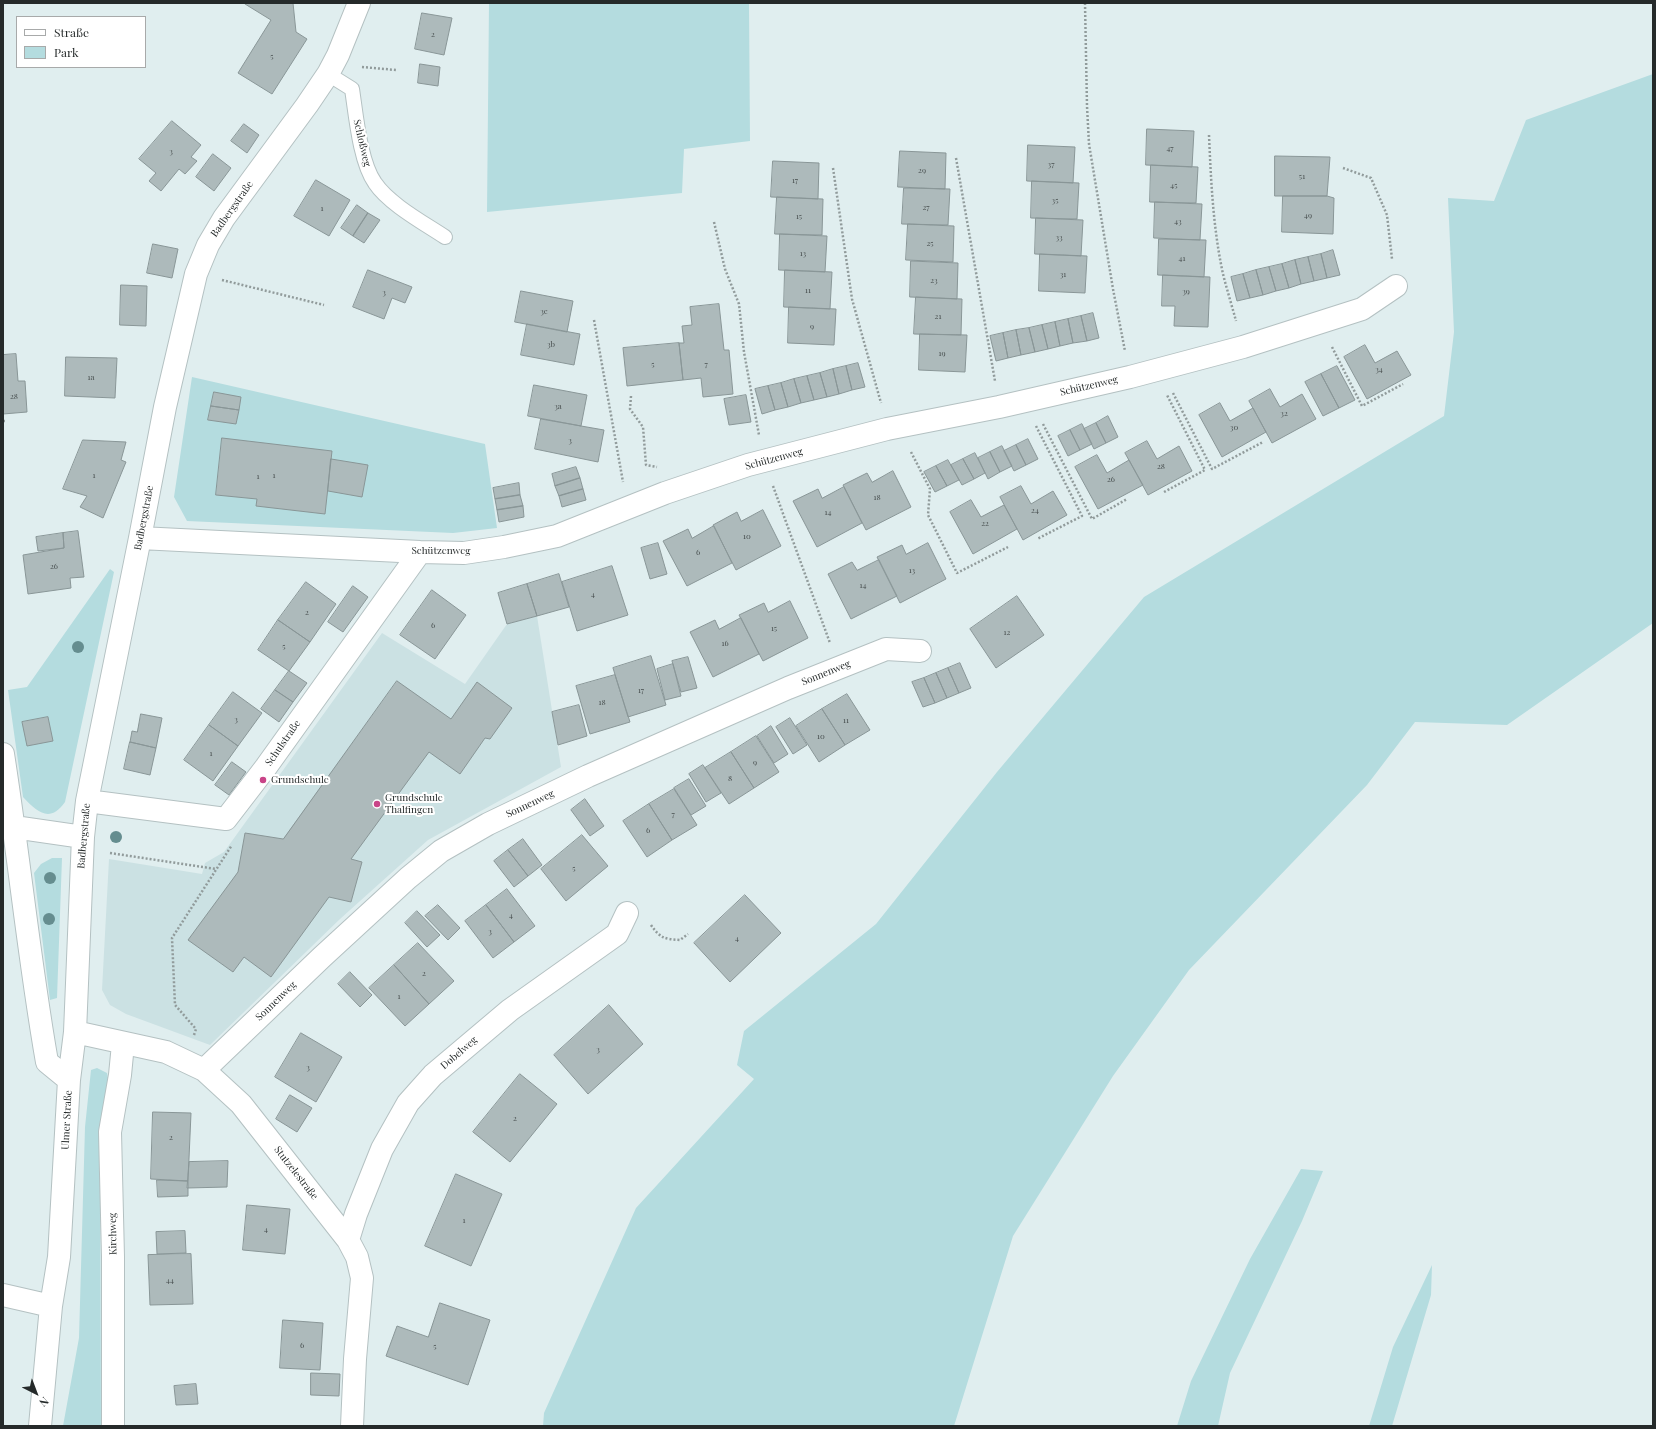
<!DOCTYPE html>
<html>
<head>
<meta charset="utf-8">
<style>
  body { margin:0 }
  #map { position:relative; width:1656px; height:1429px; overflow:hidden; background:#e0eeef; font-family:"Playfair Display",serif }
  canvas { display:block }
  .frame { position:absolute; inset:0; border:4px solid #252a2a; pointer-events:none }
  .legend { position:absolute; left:16px; top:16px; width:130px; height:52px; box-sizing:border-box; background:#fff; border:1px solid #a8aaaa; margin:0; padding:5px 7px; list-style:none; font-size:12px; color:#252a2a }
  .legend li { display:flex; align-items:center; gap:8px; height:20px }
  .legend b { width:20px; border:1px solid #a8aaaa }
  .north { position:absolute; left:16px; top:1373px; width:40px; height:40px; -webkit-text-stroke:3px #fff; paint-order:stroke; rotate:138deg; font-size:11px; font-weight:700; line-height:16px; text-align:center; color:#252a2a }
  .north::after { content:''; display:block; margin:auto; width:14px; height:18px; background:#252a2a; clip-path:polygon(50% 0,100% 100%,50% 72%,0 100%) }
</style>
</head>
<body>
<div id="map">
<canvas width="1656" height="1429"></canvas>
<div class="frame"></div>
<ul class="legend">
<li><b style="height:5px;background:#fff"></b>Straße</li>
<li><b style="height:11px;background:#b4dcdf"></b>Park</li>
</ul>
<div class="north">N</div>
</div>
<script>
const context = document.querySelector('canvas').getContext('2d');
context.lineJoin = 'round';
function fillPath(path, color) { context.fillStyle = color; context.fill(path, 'evenodd'); }
function strokePath(path, color, width, dash) { context.strokeStyle = color; context.lineWidth = width; context.lineCap = dash ? 'butt' : 'round'; context.setLineDash(dash || []); context.stroke(path); }
function write(font, color, halo, rows, align = 'center') {
  context.font = font + ' "Playfair Display",serif'; context.lineWidth = 4; context.setLineDash([]); context.textBaseline = 'middle'; context.strokeStyle = halo; context.fillStyle = color; for (const [text, x, y, turn = 0] of rows) {
    context.save(); context.translate(x, y); context.rotate((+turn || 0) * Math.PI / 180); context.textAlign = isNaN(turn) ? turn : align; if (halo) context.strokeText(text, 0, 0); context.fillText(text, 0, 0); context.restore();
  }
}
fillPath(new Path2D(`
  M537,616L561,767L428,840L340,919L210,1045L126,1014L110,1005L102,990L109,859L202,874L205,863L224,852L382,633L465,684L507,624Z`), '#cbe1e3');
fillPath(new Path2D(`
  M489,3H749L750,141L684,149L682,193L487,212Z
  M1653,74V623L1507,725L1415,722L1367,785L1189,970L1113,1076L1013,1236L954,1426H543L544,1413L636,1208L754,1079L737,1065L744,1031L876,924L997,772L1144,597L1444,416L1454,332L1448,198L1494,201L1526,120Z
  M192,377L485,444L497,528L453,533L187,521L174,497Z
  M110,569L114,572L65,802C50,823 38,813 23,797L8,690L27,687Z
  M52,858H62L57,998L50,1000L34,873L41,864Z
  M97,1068L107,1073L110,1087L100,1131L101,1426H63L79,1338L85,1127L91,1070Z
  M1301,1169L1323,1171L1302,1221L1230,1373L1218,1426H1177L1191,1381L1250,1259Z
  M1432,1265L1431,1295L1392,1426H1369L1393,1347Z`), '#b4dcdf');
const building = new Path2D(`
  M245,3H293L296,32L307,39L272,94L238,73L271,20L245,4Z
  M422,13L452,18L444,55L415,49Z
  M420,64L440,67L438,86L418,83Z
  M172,121L201,145L191,157L197,161L185,174L179,169L161,191L149,181L156,173L139,159Z
  M244,124L259,135L247,153L231,141Z
  M1147,129L1194,131L1192,167L1146,165Z
  M1028,145L1075,147L1073,183L1027,181Z
  M900,151L946,153L945,189L898,187Z
  M213,154L231,168L214,191L196,177Z
  M1275,156L1330,157L1327,196H1275Z
  M773,161L819,163L818,199L771,197Z
  M1151,165L1198,167L1196,203L1150,202Z
  M316,180L350,200L329,236L294,216Z
  M1032,181L1079,183L1077,219L1031,218Z
  M904,188L950,189L948,225L902,224Z
  M1283,196H1327L1334,198L1333,234L1282,232Z
  M777,197L823,199L822,235L775,234Z
  M1155,202L1202,204L1200,240L1154,238Z
  M357,205L368,213L353,236L341,228Z
  M368,213L380,220L364,243L353,236Z
  M1036,218L1083,220L1081,256L1035,254Z
  M908,224L954,226L953,262L906,260Z
  M780,234L827,236L825,272L779,270Z
  M1159,239L1206,240L1204,277L1158,275Z
  M153,244L178,249L172,278L147,273Z
  M1333,250L1340,275L1327,278L1321,254Z
  M1040,254L1087,256L1085,293L1039,291Z
  M1321,254L1327,278L1314,281L1308,257Z
  M1308,257L1314,281L1301,284L1295,260Z
  M1295,260L1301,284L1289,288L1282,264Z
  M911,261L958,263L957,299L910,297Z
  M1282,264L1289,288L1276,291L1269,267Z
  M1269,267L1276,291L1263,295L1256,270Z
  M368,270L412,287L405,303L392,298L384,319L353,307Z
  M785,270L832,272L830,309L784,307Z
  M1256,270L1263,295L1250,298L1243,274Z
  M1243,274L1250,298L1237,301L1231,277Z
  M1163,275L1210,277L1208,327L1174,326L1175,306H1162Z
  M121,285L147,286L146,326L120,325Z
  M521,291L573,301L567,332L515,322Z
  M916,297L962,299L961,335L914,334Z
  M719,304L724,350H729L733,394L703,397L701,378L683,380L679,343H684L682,326L692,325L690,307Z
  M789,307L836,309L834,345L788,343Z
  M1093,313L1099,338L1087,341L1081,316Z
  M1081,316L1087,341L1073,343L1068,319Z
  M1068,319L1073,343L1060,346L1055,322Z
  M1055,322L1060,346L1048,349L1042,325Z
  M527,324L580,334L574,365L521,355Z
  M1042,325L1048,349L1035,352L1029,328Z
  M1029,328L1035,352L1021,355L1016,330Z
  M1016,330L1021,355L1008,358L1003,333Z
  M1003,333L1008,358L996,361L990,336Z
  M920,334L967,335L965,372L919,370Z
  M679,343L683,380L627,386L623,348Z
  M1365,345L1375,363L1397,351L1411,375L1367,399L1344,357Z
  M16,354L18,381H25L27,412L3,414V355Z
  M66,357L117,358L115,398L65,396Z
  M858,363L865,387L852,390L846,366Z
  M846,366L852,390L839,394L833,369Z
  M1337,366L1355,400L1339,408L1321,374Z
  M833,369L839,394L827,397L820,373Z
  M820,373L827,397L814,400L807,376Z
  M1321,374L1339,408L1323,416L1305,382Z
  M807,376L814,400L801,403L794,379Z
  M794,379L801,403L788,407L781,383Z
  M781,383L788,407L775,410L768,386Z
  M534,385L587,395L581,426L528,416Z
  M768,386L775,410L762,414L755,389Z
  M1270,389L1280,407L1302,394L1316,419L1272,443L1249,401Z
  M214,392L241,397L239,410L211,406Z
  M746,395L751,422L729,425L724,399Z
  M1220,403L1230,421L1253,408L1266,432L1222,457L1199,415Z
  M211,406L239,410L236,424L208,420Z
  M1108,416L1118,437L1106,443L1096,423Z
  M541,419L604,430L598,462L535,449Z
  M1096,423L1106,443L1094,449L1084,429Z
  M1082,424L1092,444L1080,450L1070,430Z
  M1070,430L1080,450L1068,456L1058,436Z
  M222,438L332,451L325,514L256,506L257,499L216,495Z
  M1028,439L1038,459L1026,465L1016,445Z
  M83,440L126,442L121,460L126,462L103,518L80,507L87,496L63,489Z
  M1147,441L1157,459L1179,446L1192,471L1148,495L1125,453Z
  M1016,445L1026,465L1014,471L1004,451Z
  M1002,446L1012,466L1000,472L990,452Z
  M990,452L1000,472L988,479L978,458Z
  M975,453L985,473L974,479L963,459Z
  M1097,455L1107,473L1129,460L1143,485L1098,509L1075,467Z
  M331,459L368,465L362,497L328,491Z
  M963,459L974,479L962,485L951,465Z
  M948,460L959,480L947,486L936,466Z
  M936,466L947,486L935,492L924,472Z
  M576,467L580,478L555,486L552,474Z
  M893,471L911,507L866,530L843,485L867,473L872,482Z
  M580,478L583,489L559,496L555,486Z
  M519,483L520,495L495,499L493,488Z
  M1021,486L1031,504L1053,491L1067,515L1023,540L1000,497Z
  M844,487L862,523L817,547L793,501L818,489L822,498Z
  M583,489L586,500L562,507L559,496Z
  M520,495L523,506L497,510L495,499Z
  M971,500L981,517L1004,505L1017,529L973,554L950,512Z
  M523,506L524,517L499,522L497,510Z
  M763,510L781,546L736,570L713,525L737,512L741,521Z
  M714,526L732,563L687,586L663,541L688,529L692,538Z
  M78,531L84,577L70,578L71,588L28,594L23,555L64,548L63,533Z
  M63,533L64,548L38,551L36,537Z
  M658,543L667,574L650,579L641,548Z
  M928,543L946,579L900,603L877,557L902,545L906,554Z
  M879,560L897,596L851,619L828,574L852,562L857,570Z
  M612,566L628,615L577,631L562,582Z
  M559,574L569,607L537,616L527,584Z
  M306,582L336,604L310,642L278,620Z
  M527,584L537,616L507,624L498,593Z
  M353,586L368,597L343,632L328,622Z
  M432,590L466,615L435,659L400,635Z
  M1017,596L1044,635L996,668L970,629Z
  M790,601L808,638L763,661L739,615L764,603L768,612Z
  M741,618L759,654L713,677L690,632L715,620L719,629Z
  M278,620L310,642L289,671L258,650Z
  M651,656L666,705L628,717L613,668Z
  M688,657L697,688L681,692L672,661Z
  M960,663L971,688L959,693L948,668Z
  M673,664L681,696L665,700L657,669Z
  M948,668L959,693L947,698L936,673Z
  M289,671L307,683L293,702L275,690Z
  M936,673L947,698L935,703L924,678Z
  M615,675L630,722L590,734L576,686Z
  M924,678L935,703L923,707L912,682Z
  M397,681L451,719L477,682L512,708L490,739L485,738L460,774L429,752L351,859L362,862L351,902L329,897L271,977L244,957L233,972L188,940L238,872L245,833L283,839Z
  M275,690L293,702L279,722L261,709Z
  M233,692L262,713L238,746L209,725Z
  M847,694L870,730L845,745L822,709Z
  M579,705L587,736L558,745L552,712Z
  M822,709L845,745L819,762L796,726Z
  M141,714L162,718L156,748L130,742L132,731L137,732Z
  M48,717L53,741L27,746L22,722Z
  M790,718L807,745L793,754L776,727Z
  M209,725L238,746L213,781L184,760Z
  M771,726L788,754L774,763L757,736Z
  M756,736L779,772L754,788L731,752Z
  M130,742L156,748L150,775L124,769Z
  M731,752L754,788L729,804L705,768Z
  M232,762L246,772L229,795L215,785Z
  M703,765L721,793L706,802L689,774Z
  M689,779L706,806L691,815L674,788Z
  M674,789L697,825L672,840L649,804Z
  M585,799L604,826L590,836L571,810Z
  M649,804L672,840L647,857L623,821Z
  M582,835L608,866L566,901L541,869Z
  M523,839L542,865L528,876L508,850Z
  M508,850L528,876L514,887L494,861Z
  M507,889L535,926L514,942L486,905Z
  M745,895L781,933L730,982L694,943Z
  M438,905L460,928L448,940L425,916Z
  M486,905L514,942L493,958L465,921Z
  M417,911L440,935L427,947L405,923Z
  M418,943L454,981L429,1004L394,965Z
  M394,965L429,1004L405,1026L369,988Z
  M350,972L372,995L360,1007L338,984Z
  M609,1005L643,1044L588,1094L554,1055Z
  M301,1033L342,1057L316,1102L275,1077Z
  M520,1074L557,1104L510,1162L473,1132Z
  M290,1095L312,1108L297,1132L276,1119Z
  M153,1112L191,1113L188,1181L151,1179Z
  M228,1161L227,1187L187,1188L189,1162Z
  M456,1174L502,1194L471,1266L425,1246Z
  M157,1180L188,1181V1196L158,1197Z
  M247,1205L290,1209L285,1254L243,1250Z
  M185,1231L186,1253L157,1254L156,1232Z
  M191,1254L193,1304L150,1305L148,1255Z
  M440,1303L490,1320L468,1385L386,1356L397,1326L428,1337Z
  M283,1320L323,1323L320,1370L280,1368Z
  M311,1373L340,1374L339,1396L311,1395Z
  M196,1384L198,1404L176,1405L174,1386Z`);
fillPath(building, '#adbabb');
strokePath(building, '#899697', 1);
const lane = new Path2D(`
  M328,74L352,89C356,115 360,162 375,183C389,204 424,223 445,237`);
const street = new Path2D(`
  M140,538L420,552L464,553L504,547L557,536L665,493L748,465L887,429L999,407L1130,377L1243,347L1362,309L1396,286
  M3,754C19,856 29,960 47,1062L69,1080
  M87,801L226,819L266,767L420,552
  M14,827L83,837
  M75,1032L166,1052L204,1070L241,1104L348,1240L357,1257L362,1278L355,1359L352,1426
  M204,1070L322,957L408,878L441,851L488,824L588,776L788,688L886,649L920,651
  M348,1240L356,1214L382,1149L408,1103L433,1075L510,1010L617,934L627,913
  M3,1295L51,1306
  M40,1426L51,1306L59,1257L69,1080L75,1032L83,837L87,801L140,538L165,407L196,274L208,245L224,218L307,105L328,74L338,55L359,3
  M113,1426V1257L110,1132L120,1075L123,1044`);
strokePath(lane, '#b4c1c2', 16);
strokePath(street, '#b4c1c2', 24);
strokePath(new Path2D(`
  M1085,3L1087,106L1089,144L1113,289L1125,351
  M362,67L396,70
  M1209,135C1211,181 1213,228 1223,274C1227,290 1232,306 1236,321
  M956,158L995,381
  M833,168L852,299L881,403
  M1343,168L1371,178L1387,215L1392,259
  M714,222L725,269L739,304L744,352L759,435
  M222,280L324,305
  M594,320L623,482
  M1332,347L1362,406L1403,384
  M1173,393L1212,469L1263,442
  M631,396L630,409L643,427L646,465L657,467
  M3,421H5
  M1043,424L1092,519L1127,499
  M1036,426L1082,516L1037,539
  M911,452L930,489L928,515L957,573L1008,547
  M773,486L830,643
  M1164,492L1205,470L1167,395
  M110,853L216,869
  M651,925C660,938 664,939 680,940L688,934
  M194,1035L196,1029L175,1005L172,938L232,845`), '#919b9b', 2.5, [2, 2]);
strokePath(lane, '#fff', 14);
strokePath(street, '#fff', 22);
context.fillStyle = '#658d8f';
for (const [x, y] of [
  [78,647],
  [116,837],
  [50,878],
  [49,919]
]) { context.beginPath(); context.arc(x, y, 6, 0, 2 * Math.PI); context.fill(); }
for (const [x, y, r, color] of [
  [263,780,4,"#c94488"],
  [377,804,4,"#c94488"]
]) { const dot = new Path2D(); dot.arc(x, y, r, 0, 2 * Math.PI); context.fillStyle = color; context.fill(dot); strokePath(dot, '#fff', 1.5); }
write('8px', '#474e4e', null, [
  ["2",433,34],
  ["5",272,56],
  ["47",1170,148],
  ["3",171,151],
  ["37",1051,164],
  ["29",922,170],
  ["51",1302,176],
  ["17",795,180],
  ["45",1174,185],
  ["35",1055,200],
  ["27",926,207],
  ["1",322,208],
  ["49",1308,215],
  ["15",799,216],
  ["43",1178,221],
  ["33",1059,237],
  ["25",930,243],
  ["13",803,253],
  ["41",1182,258],
  ["31",1063,274],
  ["23",934,280],
  ["11",808,290],
  ["39",1186,291],
  ["3",384,292],
  ["3c",544,311],
  ["21",938,316],
  ["9",812,326],
  ["3b",551,344],
  ["19",942,353],
  ["5",653,364],
  ["7",706,364],
  ["34",1379,369],
  ["1a",91,377],
  ["28",14,396],
  ["3a",558,406],
  ["32",1284,413],
  ["30",1234,427],
  ["3",570,440],
  ["28",1161,466],
  ["1",94,475],
  ["1",274,475],
  ["1",258,476],
  ["26",1111,479],
  ["18",877,497],
  ["24",1035,510],
  ["14",828,512],
  ["22",985,523],
  ["10",747,536],
  ["6",698,552],
  ["26",54,566],
  ["13",912,570],
  ["14",863,585],
  ["4",593,594],
  ["2",307,612],
  ["6",433,625],
  ["15",774,628],
  ["12",1007,632],
  ["16",725,643],
  ["5",284,646],
  ["17",641,690],
  ["18",602,702],
  ["3",236,719],
  ["11",846,720],
  ["10",821,736],
  ["1",211,753],
  ["9",755,762],
  ["8",730,778],
  ["7",673,814],
  ["6",648,830],
  ["5",574,868],
  ["4",511,915],
  ["3",490,931],
  ["4",737,938],
  ["2",424,973],
  ["1",399,996],
  ["3",598,1049],
  ["3",308,1067],
  ["2",515,1118],
  ["2",171,1137],
  ["1",464,1220],
  ["4",266,1229],
  ["44",170,1280],
  ["6",302,1345],
  ["5",435,1346]
]);
write('10px', '#252a2a', '#fff', [
  ["Schloßweg",362,143,77],
  ["Badbergstraße",232,209,-55],
  ["Schützenweg",1089,386,-13],
  ["Schützenweg",774,459,-15],
  ["Badbergstraße",144,518,-79],
  ["Schützenweg",441,551],
  ["Sonnenweg",826,673,-22],
  ["Schulstraße",283,743,-55],
  ["Sonnenweg",530,804,-25],
  ["Badbergstraße",84,836,-85],
  ["Sonnenweg",276,1001,-44],
  ["Dobelweg",459,1053,-41],
  ["Ulmer Straße",67,1120,-87],
  ["Stutzelestraße",296,1173,52],
  ["Kirchweg",113,1234,-91]
]);
write('10px', '#252a2a', '#fff', [
  ["Grundschule",271,780],
  ["Grundschule",385,798],
  ["Thalfingen",385,810]
], 'left');
</script>
</body>
</html>
